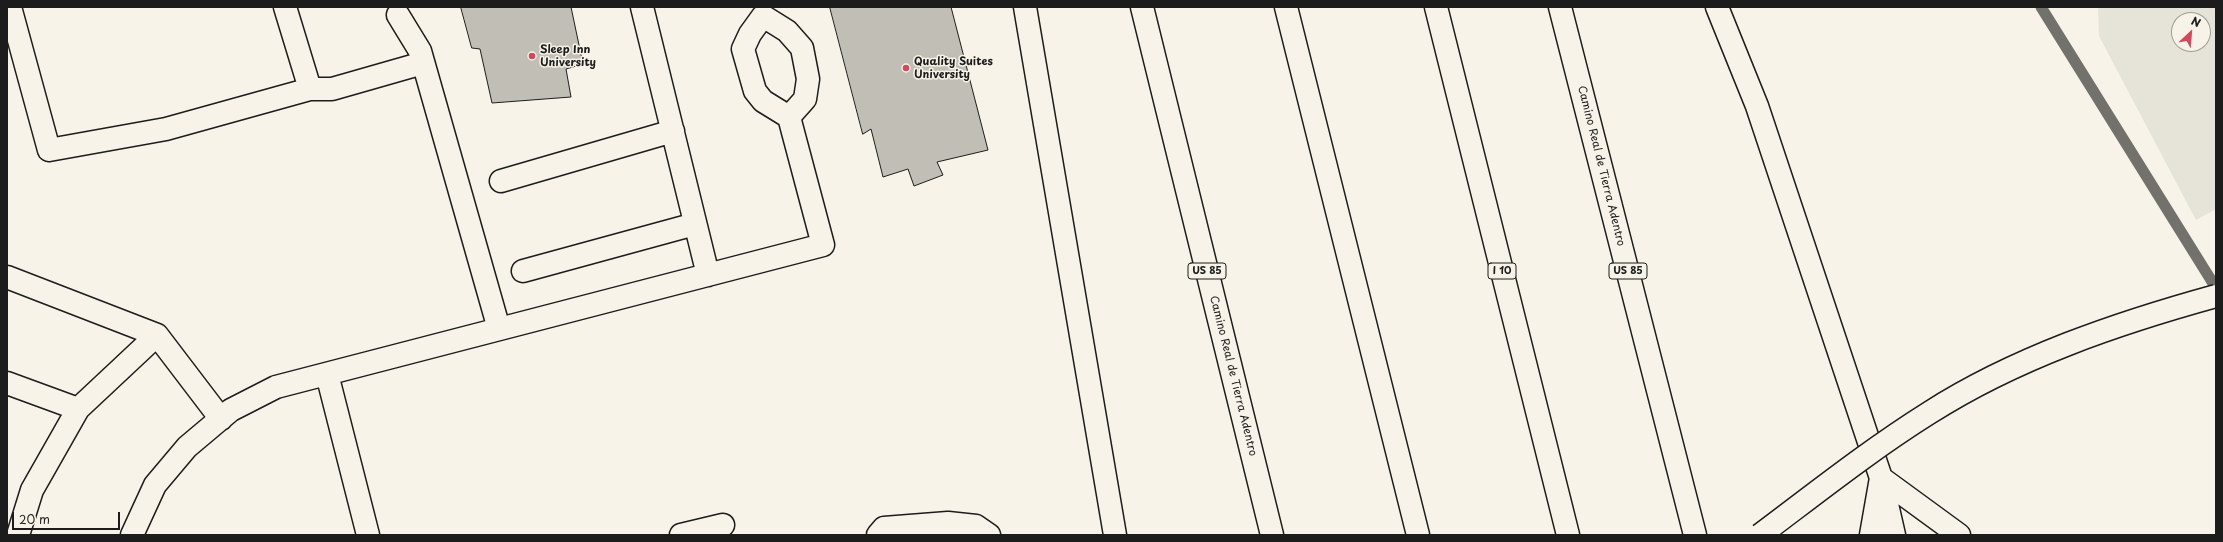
<!DOCTYPE html>
<html>
<head>
<meta charset="utf-8">
<style>
  body { margin:0 }
  #map { position:relative; width:2223px; height:542px; overflow:hidden; background:#f7f3e8; font-family:"Playpen Sans",sans-serif }
  canvas { display:block }
  .frame { position:absolute; inset:0; border:8px solid #1c1c1c; pointer-events:none }
  .north { position:absolute; left:2171px; top:12px; width:40px; height:40px; box-sizing:border-box; background:#f7f3e8; border:1px solid #9f9d96; border-radius:50%; rotate:26deg; font-size:11px; font-weight:700; line-height:16px; text-align:center; color:#1c1c1c }
  .north::after { content:''; display:block; margin:auto; width:14px; height:18px; background:#d1495b; clip-path:polygon(50% 0,100% 100%,50% 72%,0 100%) }
  .scale { position:absolute; left:12px; top:512px; width:108px; height:18px; box-sizing:border-box; border:2px solid #1c1c1c; border-top:0; padding-left:5px; font-size:12px; line-height:14px; white-space:nowrap; color:#1c1c1c; -webkit-text-stroke:3px #f7f3e8; paint-order:stroke }
</style>
</head>
<body>
<div id="map">
<canvas width="2223" height="542"></canvas>
<div class="frame"></div>
<div class="north">N</div>
<div class="scale">20 m</div>
</div>
<script>
const context = document.querySelector('canvas').getContext('2d');
context.lineJoin = 'round';
function fillPath(path, color) { context.fillStyle = color; context.fill(path, 'evenodd'); }
function strokePath(path, color, width, dash) { context.strokeStyle = color; context.lineWidth = width; context.lineCap = dash ? 'butt' : 'round'; context.setLineDash(dash || []); context.stroke(path); }
function write(font, color, halo, rows, align = 'center') {
  context.font = font + ' "Playpen Sans",sans-serif'; context.lineWidth = 3; context.setLineDash([]); context.textBaseline = 'middle'; context.strokeStyle = halo; context.fillStyle = color; for (const [text, x, y, turn = 0] of rows) {
    context.save(); context.translate(x, y); context.rotate((+turn || 0) * Math.PI / 180); context.textAlign = isNaN(turn) ? turn : align; if (halo) context.strokeText(text, 0, 0); context.fillText(text, 0, 0); context.restore();
  }
}
fillPath(new Path2D(`
  M2098,7H2216V209L2196,220L2099,36ZM2179,20H2203V44H2179Z`), '#e6e3d9');
strokePath(new Path2D(`
  M2041,7L2216,288`), '#72716c', 11);
const building = new Path2D(`
  M461,7H571L583,64L566,69L571,97L492,103L480,49L472,48Z
  M830,7H951L988,150L937,162L943,175L914,186L908,169L883,177L871,129L863,134Z`);
fillPath(building, '#c0beb5');
strokePath(building, '#1c1c1c', 1);
const minor = new Path2D(`
  M10,7L49,150L166,129L310,89H332L423,63
  M285,7L310,89
  M642,7L708,275
  M398,15L420,51L499,329
  M763,16L787,31L802,48L808,79L805,99L789,117L763,101L755,91L743,49L750,34Z
  M501,181L673,131
  M523,271L695,224
  M7,277L157,335L221,419
  M327,374L368,535
  M7,383L78,409L157,335
  M18,535L32,490L78,409
  M132,535L155,485L187,447L231,410L276,387L823,245L789,117
  M681,535L723,525
  M878,535L884,528L948,523L976,526L989,535`);
const highway = new Path2D(`
  M1025,7L1115,535
  M1142,7L1272,535
  M1286,7L1418,535
  M1436,7L1568,535
  M1560,7L1695,535
  M1717,7L1757,106L1881,478L1894,535
  M1871,535L1881,478L1959,535`);
strokePath(minor, '#1c1c1c', 25);
strokePath(highway, '#1c1c1c', 25);
strokePath(minor, '#f7f3e8', 22);
strokePath(highway, '#f7f3e8', 22);
const highwayBridge = new Path2D(`
  M1760,535C1816,493 1870,450 1929,413C2015,358 2118,323 2216,296`);
strokePath(highwayBridge, '#1c1c1c', 25, []);
strokePath(highwayBridge, '#f7f3e8', 22);
for (const [x, y, r, color] of [
  [532,56,4,"#d1495b"],
  [906,68,4,"#d1495b"]
]) { const dot = new Path2D(); dot.arc(x, y, r, 0, 2 * Math.PI); context.fillStyle = color; context.fill(dot); strokePath(dot, '#f7f3e8', 1.5); }
for (const [x, y, w] of [
  [1207,271,38],
  [1502,271,28],
  [1628,271,38]
]) { const box = new Path2D(); box.roundRect(x - w / 2, y - 8, w, 16, 3); context.fillStyle = '#f7f3e8'; context.fill(box); strokePath(box, '#1c1c1c', 1); }
write('bold 10px', '#1c1c1c', null, [
  ["US 85",1207,271],
  ["I 10",1502,271],
  ["US 85",1628,271]
]);
write('bold 11px', '#1c1c1c', '#f7f3e8', [
  ["Sleep Inn",540,50],
  ["University",540,63],
  ["Quality Suites",914,62],
  ["University",914,75]
], 'left');
write('11px', '#1c1c1c', '#f7f3e8', [
  ["Camino Real de Tierra Adentro",1601,166,76],
  ["Camino Real de Tierra Adentro",1233,376,76]
]);
</script>
</body>
</html>
